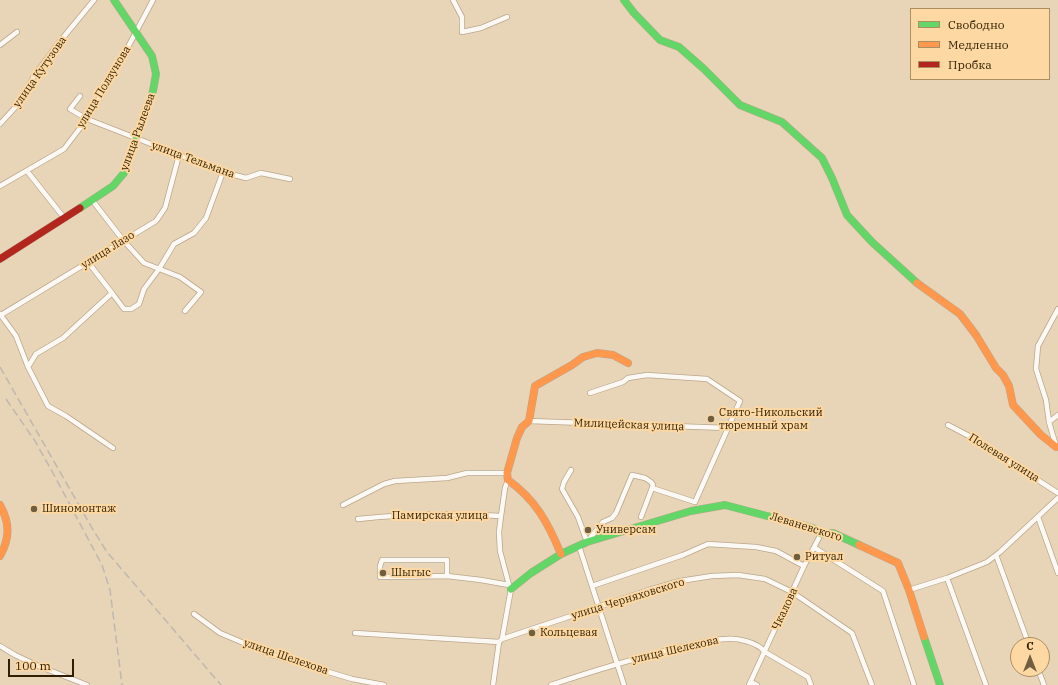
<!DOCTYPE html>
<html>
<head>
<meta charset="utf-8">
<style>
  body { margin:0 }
  #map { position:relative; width:1058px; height:685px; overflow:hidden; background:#e8d4b7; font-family:"IBM Plex Serif",serif }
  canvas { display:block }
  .legend { position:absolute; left:910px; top:8px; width:140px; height:72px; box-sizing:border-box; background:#fdd8a2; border:1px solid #ab8e62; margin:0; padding:5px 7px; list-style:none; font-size:12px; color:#301f02 }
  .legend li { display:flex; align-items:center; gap:8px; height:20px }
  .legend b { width:20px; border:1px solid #ab8e62 }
  .north { position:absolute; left:1010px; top:637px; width:40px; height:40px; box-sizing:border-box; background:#fdd8a2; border:1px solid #ab8e62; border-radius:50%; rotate:0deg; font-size:11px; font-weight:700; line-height:16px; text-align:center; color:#301f02 }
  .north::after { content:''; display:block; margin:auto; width:14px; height:18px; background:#705e41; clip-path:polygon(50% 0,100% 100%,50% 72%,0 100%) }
  .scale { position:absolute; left:8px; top:659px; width:66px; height:18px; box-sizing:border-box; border:2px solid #301f02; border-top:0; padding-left:5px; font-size:12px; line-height:14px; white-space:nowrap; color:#301f02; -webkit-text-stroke:3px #fdd8a2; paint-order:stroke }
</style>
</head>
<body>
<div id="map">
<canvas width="1058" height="685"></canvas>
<ul class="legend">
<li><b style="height:5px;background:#63d668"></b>Свободно</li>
<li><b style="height:5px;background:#ff974d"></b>Медленно</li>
<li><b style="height:5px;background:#b3261e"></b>Пробка</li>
</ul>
<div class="north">С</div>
<div class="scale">100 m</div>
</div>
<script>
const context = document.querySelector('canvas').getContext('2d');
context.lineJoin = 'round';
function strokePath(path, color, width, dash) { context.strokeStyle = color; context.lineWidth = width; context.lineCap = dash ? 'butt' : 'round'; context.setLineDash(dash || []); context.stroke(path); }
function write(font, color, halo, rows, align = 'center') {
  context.font = font + ' "IBM Plex Serif",serif'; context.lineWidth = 4; context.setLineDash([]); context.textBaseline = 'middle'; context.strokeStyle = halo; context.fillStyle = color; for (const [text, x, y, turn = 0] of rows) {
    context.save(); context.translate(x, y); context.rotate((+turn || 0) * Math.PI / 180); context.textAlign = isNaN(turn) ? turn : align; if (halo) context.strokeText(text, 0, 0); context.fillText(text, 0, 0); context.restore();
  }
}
const street = new Path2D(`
  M453,0L462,17V32L481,28L507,17
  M0,45L17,32
  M80,96L70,109L87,119L223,172L246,178L261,173L290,179
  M0,124L21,101L34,76L57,45L94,0
  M27,171L65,219
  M0,186L64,149L87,119L112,77L153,0
  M92,200L123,240L144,263L180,277L201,292L185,311
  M88,262L112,293
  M0,314L16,336L28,367L48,406L66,416L113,448
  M1,315L156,221L165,208L179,155
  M28,367L36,354L63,338L112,293L124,309H131L139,304L144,289L159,269L174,244L194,233L206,218L223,172
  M590,393L623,382L628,378L647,375L707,379L740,401L695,502L652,488L641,517
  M529,421L728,428
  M1049,422L1058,415
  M948,425L969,436L1058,493
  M1056,446L1049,422L1046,400L1036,369L1038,346L1058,309
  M571,470L564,482L562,489L578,517L587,542L603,522L612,518L616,513L632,475L645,478L651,482L653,485L652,488
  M343,505L384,484L395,481L447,478L467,473H507
  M501,516L505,488L508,480
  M1038,517L1058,573
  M358,519C406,514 453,513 501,516L499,532L500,551L509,585
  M579,546L624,685
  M815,548L883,591L914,685
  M996,555L1029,645
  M447,576V560H382L380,566V577L447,576L481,580L509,585L511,589L502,639L499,642L493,685
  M947,578L986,685
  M592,586L683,555L708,544L756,547L776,551L804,566
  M909,590L947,578L987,562L1000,552L1058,498
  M194,614L220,633L272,655L352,679L384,685
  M355,633L499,642
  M502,639L649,590L680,581L712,576L738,575L765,579L792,592L852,633L872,685
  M0,646L15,655L36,665L87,685
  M1038,669L1044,685
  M751,682L757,685
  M551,685C590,672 629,660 669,650C687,646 706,640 726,639C738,638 757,642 765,652L808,677L811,685
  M749,685L804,566L821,534`);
const fast = new Path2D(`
  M624,0L634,13L660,40L679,47L704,69L740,105L782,122L822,158L832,178L847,215L872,242L917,283
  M80,208L113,186L124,173L153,91L156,74L152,56L114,0
  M511,589L531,573L561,554L587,542L691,511L725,505L813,528L821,534L833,533L859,545
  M924,637L940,685`);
const slow = new Path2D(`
  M917,283L960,314L976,335L996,368L1003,375L1009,386L1013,405L1041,435L1056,447
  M0,505C10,523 10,538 0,556
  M859,545L898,563L909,590L924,637
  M561,554C548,523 536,500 508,480L507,473L517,438L522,427L529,421L535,386L572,365L583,357L597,353L613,355L628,363`);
const jam = new Path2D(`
  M0,259L80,208`);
strokePath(street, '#b9a78d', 6);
strokePath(fast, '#b9a78d', 8);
strokePath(slow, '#b9a78d', 8);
strokePath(jam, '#b9a78d', 8);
strokePath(street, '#fcf9f4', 4.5);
strokePath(fast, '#63d668', 7);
strokePath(slow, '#ff974d', 7);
strokePath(jam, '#b3261e', 7);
strokePath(new Path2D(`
  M0,367L92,528L107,552L221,685
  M6,399L35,441L53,473L102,565L110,590L122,685`), '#beb8af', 1.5, [8, 4]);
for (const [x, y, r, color] of [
  [711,419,4,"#705e41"],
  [34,509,4,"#705e41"],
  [588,530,4,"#705e41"],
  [797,557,4,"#705e41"],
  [383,573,4,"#705e41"],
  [532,633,4,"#705e41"]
]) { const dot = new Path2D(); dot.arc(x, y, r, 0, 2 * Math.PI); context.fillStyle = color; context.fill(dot); strokePath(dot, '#fdd8a2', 1.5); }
write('11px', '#301f02', '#fdd8a2', [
  ["улица Кутузова",40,72,-55],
  ["улица Ползунова",104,87,-59],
  ["улица Рылеева",138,132,-70],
  ["улица Тельмана",193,160,20],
  ["улица Лазо",108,250,-32],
  ["Милицейская улица",629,425,2],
  ["Полевая улица",1004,458,32],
  ["Памирская улица",440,516],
  ["Леваневского",806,527,17],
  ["улица Черняховского",628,599,-17],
  ["Чкалова",785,609,-65],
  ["улица Шелехова",675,650,-13],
  ["улица Шелехова",286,657,19]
]);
write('11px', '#301f02', '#fdd8a2', [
  ["Свято-Никольский",719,413],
  ["тюремный храм",719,426],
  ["Шиномонтаж",42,509],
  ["Универсам",596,530],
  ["Ритуал",805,557],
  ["Шыгыс",391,573],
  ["Кольцевая",540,633]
], 'left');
</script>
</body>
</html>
